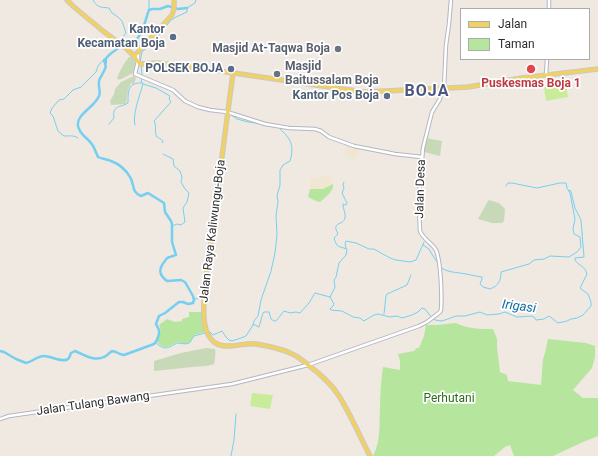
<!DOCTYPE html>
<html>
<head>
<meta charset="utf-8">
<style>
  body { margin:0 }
  #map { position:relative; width:598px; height:456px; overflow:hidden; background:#efe9e1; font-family:Roboto,sans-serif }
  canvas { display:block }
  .legend { position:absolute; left:460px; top:8px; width:130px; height:52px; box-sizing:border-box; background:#fff; border:1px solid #ababab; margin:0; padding:5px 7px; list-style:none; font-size:12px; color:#2e2e2e }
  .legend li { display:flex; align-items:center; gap:8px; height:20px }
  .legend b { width:20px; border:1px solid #ababab }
</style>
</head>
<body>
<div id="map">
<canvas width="598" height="456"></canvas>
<ul class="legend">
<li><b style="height:5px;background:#f2d163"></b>Jalan</li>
<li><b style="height:11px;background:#b6e59e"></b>Taman</li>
</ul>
</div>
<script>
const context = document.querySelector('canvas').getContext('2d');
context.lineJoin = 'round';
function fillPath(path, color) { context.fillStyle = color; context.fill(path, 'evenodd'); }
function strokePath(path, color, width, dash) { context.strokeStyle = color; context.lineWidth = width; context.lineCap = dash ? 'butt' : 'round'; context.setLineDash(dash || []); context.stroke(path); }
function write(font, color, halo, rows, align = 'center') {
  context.font = font + ' Roboto,sans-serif'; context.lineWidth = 3.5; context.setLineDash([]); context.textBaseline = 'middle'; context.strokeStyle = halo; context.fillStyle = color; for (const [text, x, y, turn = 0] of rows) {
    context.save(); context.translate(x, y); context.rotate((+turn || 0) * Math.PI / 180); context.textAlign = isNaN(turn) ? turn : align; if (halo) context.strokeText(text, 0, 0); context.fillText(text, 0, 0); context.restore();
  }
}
fillPath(new Path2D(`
  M347,145L359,149L355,160L344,155Z
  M330,174L333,184L323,189H310L311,178H316Z`), '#f0e6d1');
fillPath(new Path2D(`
  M333,184V188L329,194L320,202L316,201L308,197L310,189H323Z
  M189,312H203L205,332L194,335L190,342L188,343L185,344L177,342C169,346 165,351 157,342C160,336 162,331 159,325L167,319L175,322L182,321V319L189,317Z
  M456,323C468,329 480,329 493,329L497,339V347L500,372L507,375L508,381L541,385L543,359L545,353L548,339L586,343L595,346V357L592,368L573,390L583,398H598V436L583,442L553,456H514L510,445L505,447L494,456H373C381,441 379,426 380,409C380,395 381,381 383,367L400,370V361L398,354L414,351L417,348H419L424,336L426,325H437Z`), '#b6e59e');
fillPath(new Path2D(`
  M129,57H132L135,63L133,73C128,75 121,81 117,79C118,73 125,62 129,57Z
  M134,76L136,78L134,84L131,83L128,90L126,104L111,105L110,101L114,94L115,89L121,82Z
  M426,138L442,141L440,156L424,152Z
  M489,200L499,203L505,209L504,221L502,223H492L478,219L488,201Z
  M206,348L215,349C216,354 215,359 214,364C207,367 200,366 192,367C180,368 167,370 154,371V361L181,353Z`), '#c8d9b8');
fillPath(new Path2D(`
  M566,83L568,97L546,101L544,87Z
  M252,393L273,395L270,409L250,406Z`), '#c9ec9a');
strokePath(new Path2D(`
  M93,0C97,8 101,7 109,8L112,13L118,17L122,21L126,33L121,40L123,44
  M149,0V10
  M140,62L142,52L155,40L171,20L176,17L187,12V8L195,3L196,0
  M141,65L142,75
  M143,84L156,88L170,96L169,99L171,102L154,121C157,126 154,133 157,137C159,138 161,139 163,141L162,143
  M187,103L197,108
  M230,114L237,119L248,122L263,124
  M109,124L114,118C112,105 120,108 128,103C128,91 128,82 142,83
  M135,125C132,115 140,95 143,84L141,81L142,79
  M268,126L275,127
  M78,138C74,135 69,136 64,136L58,131L53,116L50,113L52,108L59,100L64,99L73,90L81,87L96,72L98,66L104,59
  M222,147L226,112
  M163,154L173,159L174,166L180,171L182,177L181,182L185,189L189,193L187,202L183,208L185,222L181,225L177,224L172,226
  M344,182L343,184L344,188L342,193L347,203L346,205L343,204C343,209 346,214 345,218C343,226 331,221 338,234L334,238C337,248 338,246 347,249L346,255L339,263L336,277L334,280L335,287L330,297L334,304L333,306L330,309L331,310L342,311L353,317L360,318L364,321L374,315L378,314L390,317L397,316L402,318L412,315L418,312L422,308L425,309L432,318L435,320L442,321L456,316H465L480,312L487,315L499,314L505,312L517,317L531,316L534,317L536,320L544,319L549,316L558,323L567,321L571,319L577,318L583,315L591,306V302L588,294L580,288L587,274C585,266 579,266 575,260V258L584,257L581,220L575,208L571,192L570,190L569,191
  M423,245L429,249L433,256L438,263
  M346,248L345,244L346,241L356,243L369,249H374L390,258L396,260L410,262L416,260L424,242
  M440,267C448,273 456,272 466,274C471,275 476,276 482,277V279L480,284L483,287L490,289C498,286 501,281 501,272L529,264L534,260L544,259L550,256L569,257L577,252L581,247L580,237L574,234L573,229L575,219L570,193L567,188L566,183H560L537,188L512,183H508L506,186
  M203,284L212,221
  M194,299L202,298V295
  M384,314L386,296L387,294L407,285L411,275
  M253,325H256L258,327H259L263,313L264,312H269L271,319L274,321H276L284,311L290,313L296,312L300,313L309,303L315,293L330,297
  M208,332H210L213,335L222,331L226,337L229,340L232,341L241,338L246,336L253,325L254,321L258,316L261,300L271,271L275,253L277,235L276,215L278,202L277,196L280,185V170L283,165L290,161C295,144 290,138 278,127
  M156,343C165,351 168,348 177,343C182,343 188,346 191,341C192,339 193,337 194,336L205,333
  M231,456L234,440L236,414`), '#75cff0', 1);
strokePath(new Path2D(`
  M106,58V63`), '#75cff0', 2);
strokePath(new Path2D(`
  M0,351L4,352L16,359L26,363C32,362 37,356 44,356C50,356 64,363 68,359C70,357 70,355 71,353L75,351C83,354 94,362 104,357C107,356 109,353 112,351L116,352L120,354L124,355L154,344L157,340L159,334V330L156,324L159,316L165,313L179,302H183L188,304L193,303L194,300L193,296L185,282L181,280L167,281C159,275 158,269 165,261C166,259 167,257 170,257C172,256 174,256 176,255L172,242V224L171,221L165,212L164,203L148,193L141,196C131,192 135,185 130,177C126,170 119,164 111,161C107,159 102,159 98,157C96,153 95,149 93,146C89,138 80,136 78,126C76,114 95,107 99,96C101,92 98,86 99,81C101,74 109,68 104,61C109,53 118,48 126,44C130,43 134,42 137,39C144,31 145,20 149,10L152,9H160L168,6L178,9L187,8`), '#75cff0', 2.5);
const minor = new Path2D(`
  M549,0V9
  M138,53V61L135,74L173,90L185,101L198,107L210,110L227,112L265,124L289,128L315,129L321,131L329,137L354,146L395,154L422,157
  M546,75L547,59
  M444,88L446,45L449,24L451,0
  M0,419L9,416L232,384L308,365L419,326L427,322L440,312L441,310C442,297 441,261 436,250C432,243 423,239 420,231L419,207L420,184L423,148L432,112L440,99L441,88`);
const major = new Path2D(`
  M67,0L74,7L103,31L127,49L133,55L140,64L158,63L206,69L364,92L468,87L522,78L598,69
  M133,55L138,53L140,49L152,37L172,15L174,9V0
  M233,73L204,293C204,308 201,332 214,342C226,351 243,342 256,344C268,346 284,349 294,355C299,357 303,361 307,364C319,373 331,383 339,396C351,415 360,437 370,456`);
strokePath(minor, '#b4b7c1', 4.5);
strokePath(major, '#c9c9c9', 5.5);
strokePath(minor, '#fff', 2.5);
strokePath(major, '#f2d163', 3.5);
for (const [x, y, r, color] of [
  [173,37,4,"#5c6f8a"],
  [338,49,4,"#6b7280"],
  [231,69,4,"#5c6f8a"],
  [531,69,5,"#e0444e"],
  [277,74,4,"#6b7280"],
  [387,96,4,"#5c6f8a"]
]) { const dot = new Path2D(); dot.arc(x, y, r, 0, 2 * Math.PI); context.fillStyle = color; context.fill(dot); strokePath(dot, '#fff', 1.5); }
write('bold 12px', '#4e5e75', '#fff', [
  ["Kantor",165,30],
  ["Kecamatan Boja",165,44],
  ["POLSEK BOJA",223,69],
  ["Kantor Pos Boja",379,96]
], 'right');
write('bold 12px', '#5b616d', '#fff', [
  ["Masjid At-Taqwa Boja",330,49],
  ["Masjid",285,67,"left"],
  ["Baitussalam Boja",285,81,"left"]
], 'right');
write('bold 12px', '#be3a42', '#fff', [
  ["Puskesmas Boja 1",531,84]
]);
write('12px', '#2e2e2e', '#fff', [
  ["Jalan Desa",421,189,-88],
  ["Jalan Raya Kaliwungu-Boja",213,231,-83],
  ["Jalan Tulang Bawang",93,404,-8]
]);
write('12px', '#2c6e1b', '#fff', [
  ["Perhutani",449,399]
]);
write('italic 13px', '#0d6fa3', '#fff', [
  ["Irigasi",519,307,7]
]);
context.letterSpacing = '1px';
write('bold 16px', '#4d5680', '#fff', [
  ["BOJA",427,92]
]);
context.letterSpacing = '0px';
</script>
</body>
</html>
